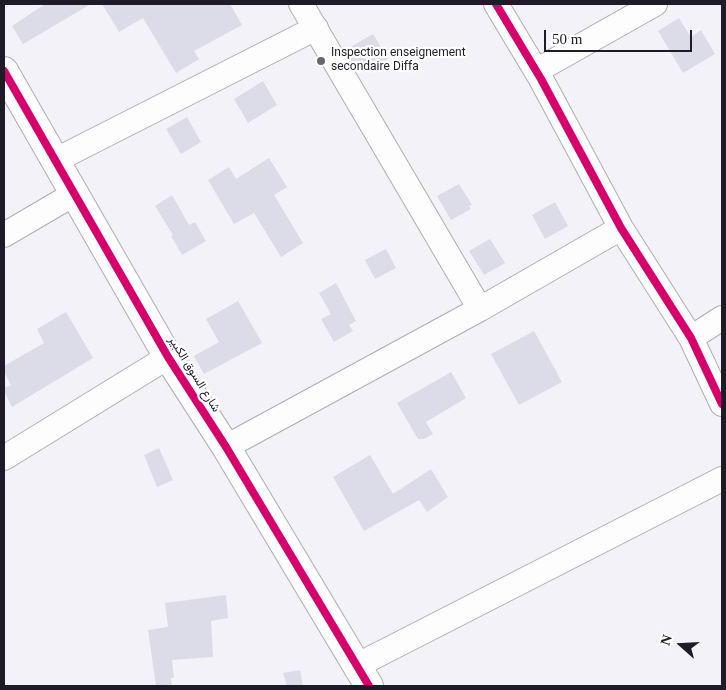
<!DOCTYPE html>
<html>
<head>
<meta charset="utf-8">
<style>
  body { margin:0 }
  #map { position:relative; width:726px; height:690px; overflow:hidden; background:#f3f2f8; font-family:Georgia,serif }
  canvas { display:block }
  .frame { position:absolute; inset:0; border:5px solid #1e1a27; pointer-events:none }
  .north { position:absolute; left:656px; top:620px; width:50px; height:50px; -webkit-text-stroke:4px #fff; paint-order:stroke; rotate:289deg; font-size:14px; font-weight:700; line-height:20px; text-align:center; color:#1e1a27 }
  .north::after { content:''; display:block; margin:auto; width:18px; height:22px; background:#1e1a27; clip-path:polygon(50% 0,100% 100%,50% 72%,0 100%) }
  .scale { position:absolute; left:544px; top:30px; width:148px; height:22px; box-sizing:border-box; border:2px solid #1e1a27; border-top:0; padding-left:6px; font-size:15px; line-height:18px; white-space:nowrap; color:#1e1a27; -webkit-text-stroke:4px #fff; paint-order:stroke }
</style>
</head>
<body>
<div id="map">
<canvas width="726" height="690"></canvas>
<div class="frame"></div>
<div class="north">N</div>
<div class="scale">50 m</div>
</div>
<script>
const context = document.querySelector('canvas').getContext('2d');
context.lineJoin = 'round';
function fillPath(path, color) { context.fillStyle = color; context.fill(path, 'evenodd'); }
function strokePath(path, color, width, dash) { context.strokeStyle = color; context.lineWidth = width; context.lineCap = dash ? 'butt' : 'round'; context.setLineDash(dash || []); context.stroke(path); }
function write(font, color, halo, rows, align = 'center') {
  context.font = font + ' Georgia,Vazirmatn,serif'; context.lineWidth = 4.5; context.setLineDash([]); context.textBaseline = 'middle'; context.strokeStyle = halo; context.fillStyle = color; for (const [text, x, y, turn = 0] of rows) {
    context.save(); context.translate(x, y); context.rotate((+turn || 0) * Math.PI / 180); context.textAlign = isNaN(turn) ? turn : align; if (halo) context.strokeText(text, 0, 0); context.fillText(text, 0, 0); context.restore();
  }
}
fillPath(new Path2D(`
  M45,4H91L23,44L12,26Z
  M102,4H230L242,25L194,51L199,59L176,73L143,18L119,32Z
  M679,18L691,37L701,30L715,54L683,73L658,31Z
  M373,34L388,59L368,71L362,60L354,65L345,50Z
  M263,81L277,105L248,123L234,99Z
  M187,117L201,142L181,154L166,129Z
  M269,158L287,187L274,195L303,243L281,257L254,213L234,224L208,180L229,167L236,179Z
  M459,184L472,205L469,206L471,209L451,220L437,196Z
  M172,195L189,225L195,222L206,241L182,255L171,236L173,235L155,206Z
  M555,202L568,226L545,239L532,215Z
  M490,239L505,263L484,275L469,251Z
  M386,249L396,268L375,279L365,260Z
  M336,283L356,321L349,325L353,331L334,342L321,319L331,314L319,293Z
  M238,301L262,343L204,374L194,356L219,342L206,319Z
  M66,312L93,358L12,407L4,391V388L11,385L4,371V366L44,343L37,329Z
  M534,331L562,382L519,405L491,354Z
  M451,372L466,398L426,422L433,434L424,439H418L397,403Z
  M159,448L173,480L157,487L144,455Z
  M370,455L393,494L431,469L448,497L427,512L419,500L364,531L333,477Z
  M226,595L228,618L211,621L213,657L172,660L174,678H171L172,686H156L148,630L168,627L165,603Z
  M300,670L303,686H287L283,673Z`), '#dbdce8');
const minor = new Path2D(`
  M301,4L480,309
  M496,4L541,79L621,228L691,338L722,404
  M536,71L655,4
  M56,160L316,28
  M4,235L74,194
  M691,338L722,318
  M226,447L480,309L621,228
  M4,458L168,357
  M358,665L722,479`);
const tertiary = new Path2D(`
  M4,71L168,357L226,447L369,686`);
strokePath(minor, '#afacb5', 26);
strokePath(tertiary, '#afacb5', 30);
strokePath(minor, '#fdfdfe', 24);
strokePath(tertiary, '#fdfdfe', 28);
strokePath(new Path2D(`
  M496,4L541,79L621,228L691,338L722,404
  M4,71L168,357L226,447L369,686`), '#d6006c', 8);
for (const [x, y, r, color] of [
  [321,61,5,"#696670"]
]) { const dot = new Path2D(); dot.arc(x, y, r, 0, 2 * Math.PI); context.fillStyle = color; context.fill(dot); strokePath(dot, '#fff', 2); }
write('12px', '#1e1a27', '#fff', [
  ["Inspection enseignement",331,54],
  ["secondaire Diffa",331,68]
], 'left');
write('12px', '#1e1a27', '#fff', [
  ["شارع السوق الكبير",193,375,58]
]);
</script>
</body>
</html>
